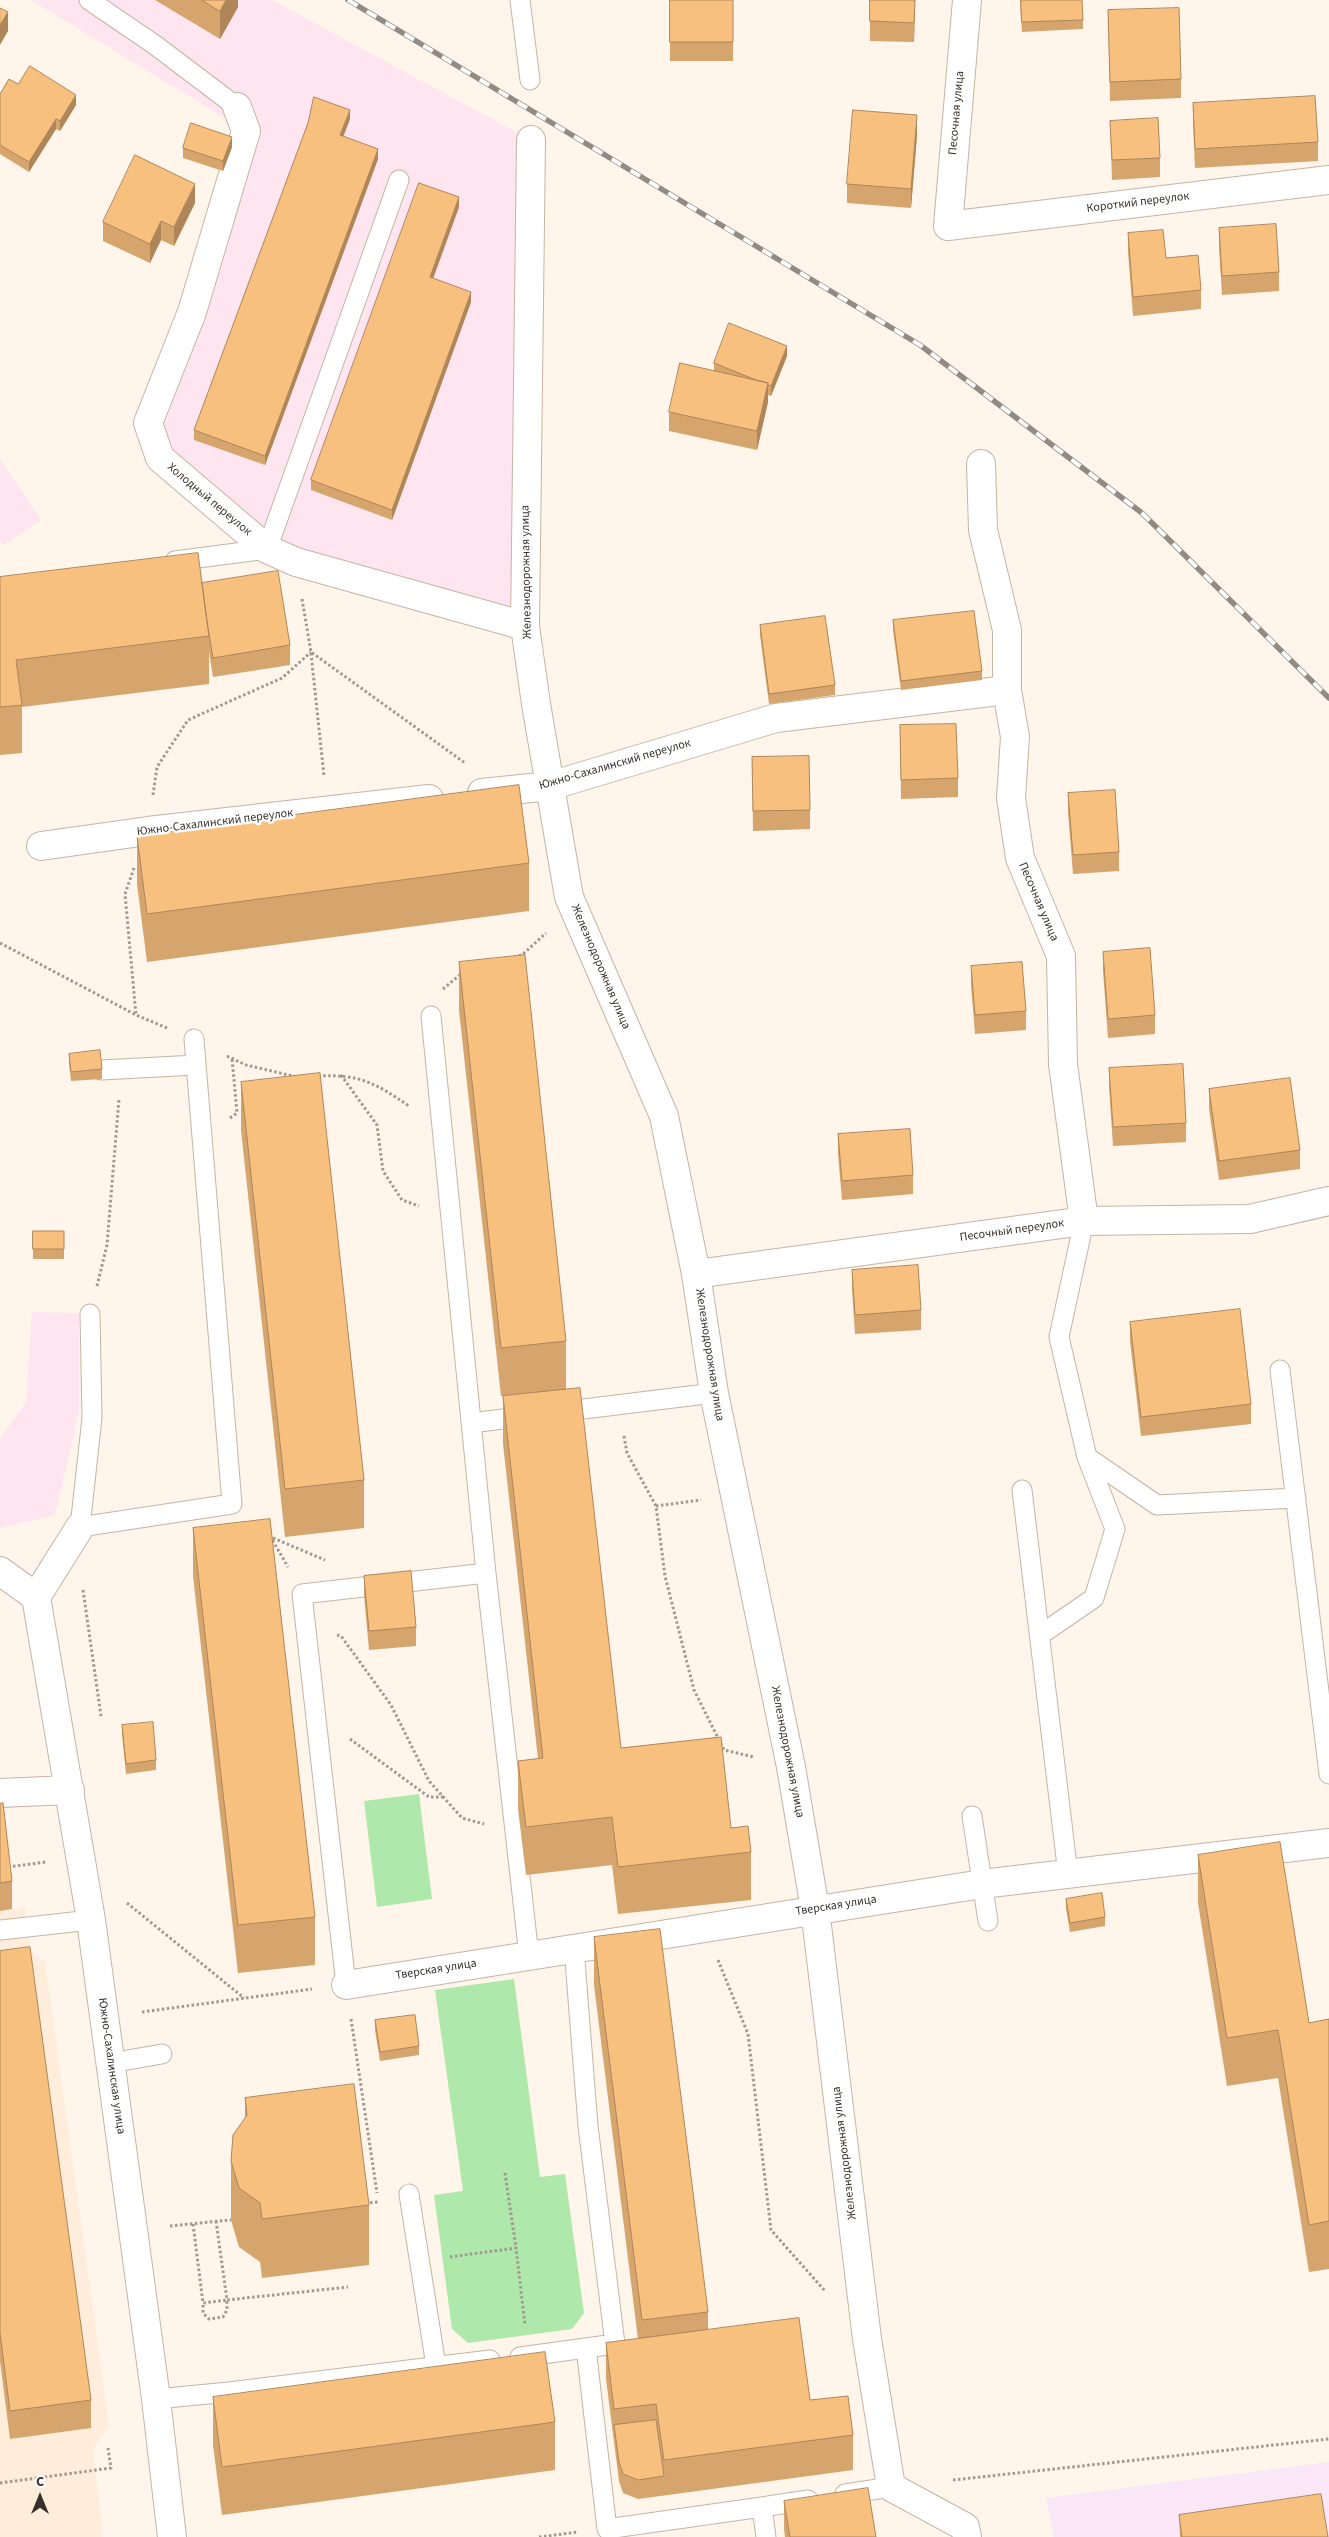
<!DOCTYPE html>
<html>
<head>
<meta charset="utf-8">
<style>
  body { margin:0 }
  #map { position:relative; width:1329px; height:2537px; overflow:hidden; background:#fff5eb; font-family:"Source Sans 3",sans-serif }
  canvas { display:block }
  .north { position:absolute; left:15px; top:2472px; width:50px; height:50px; -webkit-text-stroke:4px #fff; paint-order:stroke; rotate:0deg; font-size:14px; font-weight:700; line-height:20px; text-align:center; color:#37312b }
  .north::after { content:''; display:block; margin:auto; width:18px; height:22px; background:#37312b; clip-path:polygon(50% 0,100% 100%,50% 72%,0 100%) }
</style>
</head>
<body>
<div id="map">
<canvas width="1329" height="2537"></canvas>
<div class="north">С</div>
</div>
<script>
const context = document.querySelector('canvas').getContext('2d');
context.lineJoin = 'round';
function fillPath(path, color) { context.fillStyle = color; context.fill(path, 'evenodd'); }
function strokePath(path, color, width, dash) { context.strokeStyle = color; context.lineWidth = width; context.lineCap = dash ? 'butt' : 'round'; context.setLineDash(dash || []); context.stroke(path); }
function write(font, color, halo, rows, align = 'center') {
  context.font = font + ' "Source Sans 3",sans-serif'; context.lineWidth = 5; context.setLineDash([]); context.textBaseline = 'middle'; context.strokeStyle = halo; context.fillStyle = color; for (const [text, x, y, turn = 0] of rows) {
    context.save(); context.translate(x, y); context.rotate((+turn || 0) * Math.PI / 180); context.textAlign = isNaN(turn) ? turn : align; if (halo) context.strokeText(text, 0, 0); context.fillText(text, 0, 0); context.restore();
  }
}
fillPath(new Path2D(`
  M1329,2462V2537H1054L1046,2498Z`), '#f9e6f7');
fillPath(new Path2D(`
  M31,0H272L531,140L525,626L296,562L160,458L148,423L246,131Z
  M0,459L41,520L4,545L0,540Z
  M32,1312L79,1313V1412L55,1515L0,1528V1439L26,1402Z`), '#fee5f0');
fillPath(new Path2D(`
  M25,1907L30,1951L45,1962L109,2425L93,2449L103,2537H0V1910Z`), '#feedda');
fillPath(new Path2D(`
  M419,1794L432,1899L377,1907L364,1801Z
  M514,1979L540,2177L565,2174L584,2313L572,2329L468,2343L452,2329L434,2195L463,2191L435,1990Z`), '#afe8ab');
const service = new Path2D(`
  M89,0L155,45L237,107
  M520,0L530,80
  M175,561L267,549L399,180
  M431,1016L486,1573L529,1956
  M101,1070L196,1065
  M1084,1221L1059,1337L1087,1457L1157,1505L1296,1498
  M90,1314L92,1418L80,1527L232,1504L194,1039
  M1280,1370L1329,1774
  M559,1412L714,1393
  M471,1423L527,1416
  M1022,1490L1068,1874
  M1040,1635L1094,1598L1115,1529L1087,1457
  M972,1816L988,1921
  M0,1930L91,1920
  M346,1985L302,1594L486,1573
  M110,2063L162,2054
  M409,2194L436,2366
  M586,2348L607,2529L762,2507
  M520,2357L615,2344L588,2126L574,1948
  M156,2399L229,2392L490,2360
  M845,2494L891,2487
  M766,2537L762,2507L808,2500`);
const minor = new Path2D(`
  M967,0L948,226L1329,180
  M237,107L246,131L192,312L148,423L160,458L267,549L296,562L525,626
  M531,140L525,626L536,704L569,897L664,1116L696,1274L714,1393L791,1767L815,1909L867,2339L891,2487L965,2527L967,2537
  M981,464L983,530L1007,630V690L1015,737L1011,798L1020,858L1061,956L1063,1064L1084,1221
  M482,793L550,786L776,718L1007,690
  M41,846L148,831L429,799
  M696,1274L1084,1221L1250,1219L1329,1201
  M0,1571L36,1597
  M36,1597L91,1920L156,2399L172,2537
  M36,1597L80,1527
  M0,1793L70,1790
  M346,1985L982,1884L1329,1843`);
strokePath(service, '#c4b5a4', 21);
strokePath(minor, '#c4b5a4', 30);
strokePath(new Path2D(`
  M302,599L311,652L465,763
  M311,653L324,776
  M153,795L157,767L188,720L282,678L311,652
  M134,868L125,894L136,1015
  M0,943L136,1015L167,1028
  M514,957L522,955L546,933
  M443,989L461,974
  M227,1056L246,1065L297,1077
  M341,1075L377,1125L383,1171L402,1200L419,1206
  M318,1076C360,1074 375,1083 409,1106
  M230,1118L237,1113L232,1058
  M97,1286L107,1245L119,1099
  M624,1436L627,1453L656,1506L665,1576L694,1690L724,1750L754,1757
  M656,1506L701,1500
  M270,1536L288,1567
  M273,1538L325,1560
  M83,1590L101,1716
  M337,1635L341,1636L391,1705L429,1781L462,1818L484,1824
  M350,1739L429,1797H444
  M8,1867L46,1862
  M127,1903L244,1998
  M718,1960L748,2034L771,2230L825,2291
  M142,2012L312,1989
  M351,2019L377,2193
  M505,2173L516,2248
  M365,2203L378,2202
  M216,2221L227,2300L348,2287
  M193,2224L203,2303L227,2300V2310L223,2317L209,2319L203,2313V2303
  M170,2226L231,2220
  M450,2257L516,2248L525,2325
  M953,2480L1329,2439
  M0,2483L111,2468L108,2448
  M539,2537L578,2532`), '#a19890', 3, [2.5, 2.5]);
strokePath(service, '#fff', 19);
strokePath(minor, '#fff', 28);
const rail = new Path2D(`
  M348,0L920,345L1142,513L1329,698`);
strokePath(rail, '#938b83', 5.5);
strokePath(rail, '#fff', 4, [11]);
fillPath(new Path2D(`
  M155,0H238V7L220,39Z
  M670,0H733V61H670Z
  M870,0H915L914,42L870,41Z
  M1020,0L1083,20V29L1022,32Z
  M1108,10L1181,79V98L1110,101Z
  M18,84L76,105L60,131L56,129L29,172L0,154V94Z
  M1193,103L1318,142V161L1195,168L1193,123Z
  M350,119L343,137L378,159L265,465L194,440V430Z
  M1110,121L1160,158V177L1112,180Z
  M917,135L911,208L847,203V184Z
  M232,147L223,171L183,158V148Z
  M195,203L174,246L161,240L150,263L103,241V222Z
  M459,207L433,278L471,302L392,520L311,490V480Z
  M1219,228L1279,272V291L1222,295L1219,247Z
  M1128,233L1166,258L1201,290V309L1133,316L1128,252Z
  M787,356L771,396L768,395V402L757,450L669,431V412L714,371V363Z
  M0,577L202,583L290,645V665L213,677L209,652V684L22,707V753L0,755Z
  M893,620L982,671V680L901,690L893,630Z
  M760,625L835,685V695L769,704L760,635Z
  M900,725L958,778V797L901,799Z
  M752,757L810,810V829L753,831Z
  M1068,793L1119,852V871L1073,874L1068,812Z
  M137,836L529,863V911L147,962L137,884Z
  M1103,952L1155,1015V1034L1108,1038L1103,971Z
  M459,962L566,1341V1389L621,1748L731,1828L751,1852V1900L618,1914L612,1865L526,1875L518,1809V1761L538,1759L503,1444V1396L562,1390L501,1396L459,1010Z
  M971,966L1026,1011V1030L975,1034L971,985Z
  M69,1054L102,1069V1079L71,1081L69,1064Z
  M1109,1068L1186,1123V1142L1113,1146L1109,1087Z
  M241,1082L364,1480V1528L285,1537L241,1130Z
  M1209,1089L1300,1150V1169L1219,1180L1209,1109Z
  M838,1134L913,1175V1194L842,1200L838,1154Z
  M33,1231H64V1259H33Z
  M852,1270L921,1310V1330L855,1334L852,1289Z
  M1130,1322L1251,1404V1424L1141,1436L1130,1341Z
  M193,1528L315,1917V1965L238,1973L193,1576Z
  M364,1576L416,1627V1646L369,1650L364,1595Z
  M122,1725L156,1760V1770L126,1774L122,1734Z
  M0,1804L12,1881V1909L0,1911Z
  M1198,1855L1309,2023L1329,2019V2269L1309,2272L1278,2078L1227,2086L1198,1903Z
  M1066,1899L1105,1917V1926L1070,1932L1066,1909Z
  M594,1937L708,2312V2330L810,2400L853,2435V2470L638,2499L623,2493L619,2481L606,2379V2343L638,2339L594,1985Z
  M0,1951L91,2400V2428L10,2439L0,2361Z
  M375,2020L419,2046V2055L380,2061L375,2030Z
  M245,2098L369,2205V2265L262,2278L260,2262L239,2247L231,2220V2161L245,2117Z
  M213,2397L555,2422V2470L222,2515L213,2445Z
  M784,2501L876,2537H785L784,2529Z
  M1179,2515L1328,2537H1180Z`), '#d5a56d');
fillPath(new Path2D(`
  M226,0H238V7L220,39V11Z
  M915,0L914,42V23Z
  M8,12V31L0,45V25Z
  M76,95V105L60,131V121Z
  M350,110V119L340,145V135Z
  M917,115V135L911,208V189Z
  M56,119V129L29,172V162Z
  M232,137V147L223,171V161Z
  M378,149V159L265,465V456Z
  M195,184V203L174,246V227Z
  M459,197V207L430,287V277Z
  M161,221V240L150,263V244Z
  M471,292V302L392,520V510Z
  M787,346V356L771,396V386Z
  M768,383V402L757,450V431Z`), '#ae8659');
const building = new Path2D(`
  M202,0H226L220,11Z
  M670,0H733V42H670Z
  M870,0H915L914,23L870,21Z
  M1021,0H1082L1083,20L1022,22Z
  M0,8L8,12L0,25Z
  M1179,8L1181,79L1110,82L1108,10Z
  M30,66L76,95L60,121L56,119L29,162L0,145V94L9,79L18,84Z
  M1315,96L1318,142L1195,149L1193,103Z
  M314,97L350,110L340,135L378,149L265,456L194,430L308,123Z
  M853,110L917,115L911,189L847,184Z
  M1158,118L1160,158L1112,160L1110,121Z
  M191,123L232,137L223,161L183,148Z
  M135,155L195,184L174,227L161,221L150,244L103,222Z
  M419,183L459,197L430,277L471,292L392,510L311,480Z
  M1276,224L1279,272L1222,276L1219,228Z
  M1163,230L1166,258L1198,255L1201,290L1133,297L1128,233Z
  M729,323L787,346L771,386L768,385V383L756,380L714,363Z
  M680,363L768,383L757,431L669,412Z
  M198,553L209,636L16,660L22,705L0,707V577Z
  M278,571L290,645L213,658L207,622L202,583Z
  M974,611L982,671L901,681L893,620Z
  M825,616L835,685L769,694L760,625Z
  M956,724L958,778L901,780L900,725Z
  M809,756L810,810L753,811L752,757Z
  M519,785L529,863L147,914L137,836Z
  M1115,790L1119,852L1073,855L1068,793Z
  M1150,948L1155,1015L1108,1019L1103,952Z
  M525,955L566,1341L501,1348L459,962Z
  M1022,962L1026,1011L975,1015L971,966Z
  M100,1050L102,1069L71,1072L69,1054Z
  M1183,1064L1186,1123L1113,1127L1109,1068Z
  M320,1073L364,1480L285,1489L241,1082Z
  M1290,1078L1300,1150L1219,1161L1209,1089Z
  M910,1129L913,1175L842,1181L838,1134Z
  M33,1231H64V1249H33Z
  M918,1265L921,1310L855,1315L852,1270Z
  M1240,1309L1251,1404L1141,1417L1130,1322Z
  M580,1388L621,1748L721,1737L731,1828L748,1826L751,1852L618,1867L612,1817L526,1827L518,1761L543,1758L503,1396Z
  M270,1519L315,1917L238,1925L193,1528Z
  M411,1571L416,1627L369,1631L364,1576Z
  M153,1722L156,1760L126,1764L122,1725Z
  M3,1803L12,1881L0,1883V1804Z
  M1280,1842L1309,2023L1329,2019V2221L1309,2225L1278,2030L1227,2038L1198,1855Z
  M1102,1893L1105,1917L1070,1923L1066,1899Z
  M660,1929L708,2312L642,2320L594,1937Z
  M30,1947L91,2400L10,2411L0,2333V1951Z
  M415,2015L419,2046L380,2052L375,2020Z
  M354,2084L369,2205L262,2219L260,2203L239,2188L231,2161L233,2135L247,2115L245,2098Z
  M799,2318L810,2400L848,2396L853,2435L664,2460L656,2404L614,2409L606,2343Z
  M545,2352L555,2422L222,2467L213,2397Z
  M656,2420L664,2476L638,2480L623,2474L619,2462L614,2425Z
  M868,2488L876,2537H790L784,2501Z
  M1321,2494L1328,2537H1182L1179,2515Z`);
fillPath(building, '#f8c07f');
strokePath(building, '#ae8659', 1);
write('12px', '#37312b', '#fff', [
  ["Песочная улица",957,113,-85],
  ["Короткий переулок",1138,203,-7],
  ["Холодный переулок",209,500,40],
  ["Железнодорожная улица",527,572,-91],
  ["Южно-Сахалинский переулок",615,765,-16],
  ["Южно-Сахалинский переулок",215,823,-7],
  ["Песочная улица",1038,902,67],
  ["Железнодорожная улица",600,967,67],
  ["Песочный переулок",1012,1231,-8],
  ["Железнодорожная улица",709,1355,81],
  ["Железнодорожная улица",787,1752,79],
  ["Тверская улица",836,1906,-9],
  ["Тверская улица",436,1970,-9],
  ["Южно-Сахалинская улица",111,2066,82],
  ["Железнодорожная улица",845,2153,-97]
]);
</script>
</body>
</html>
